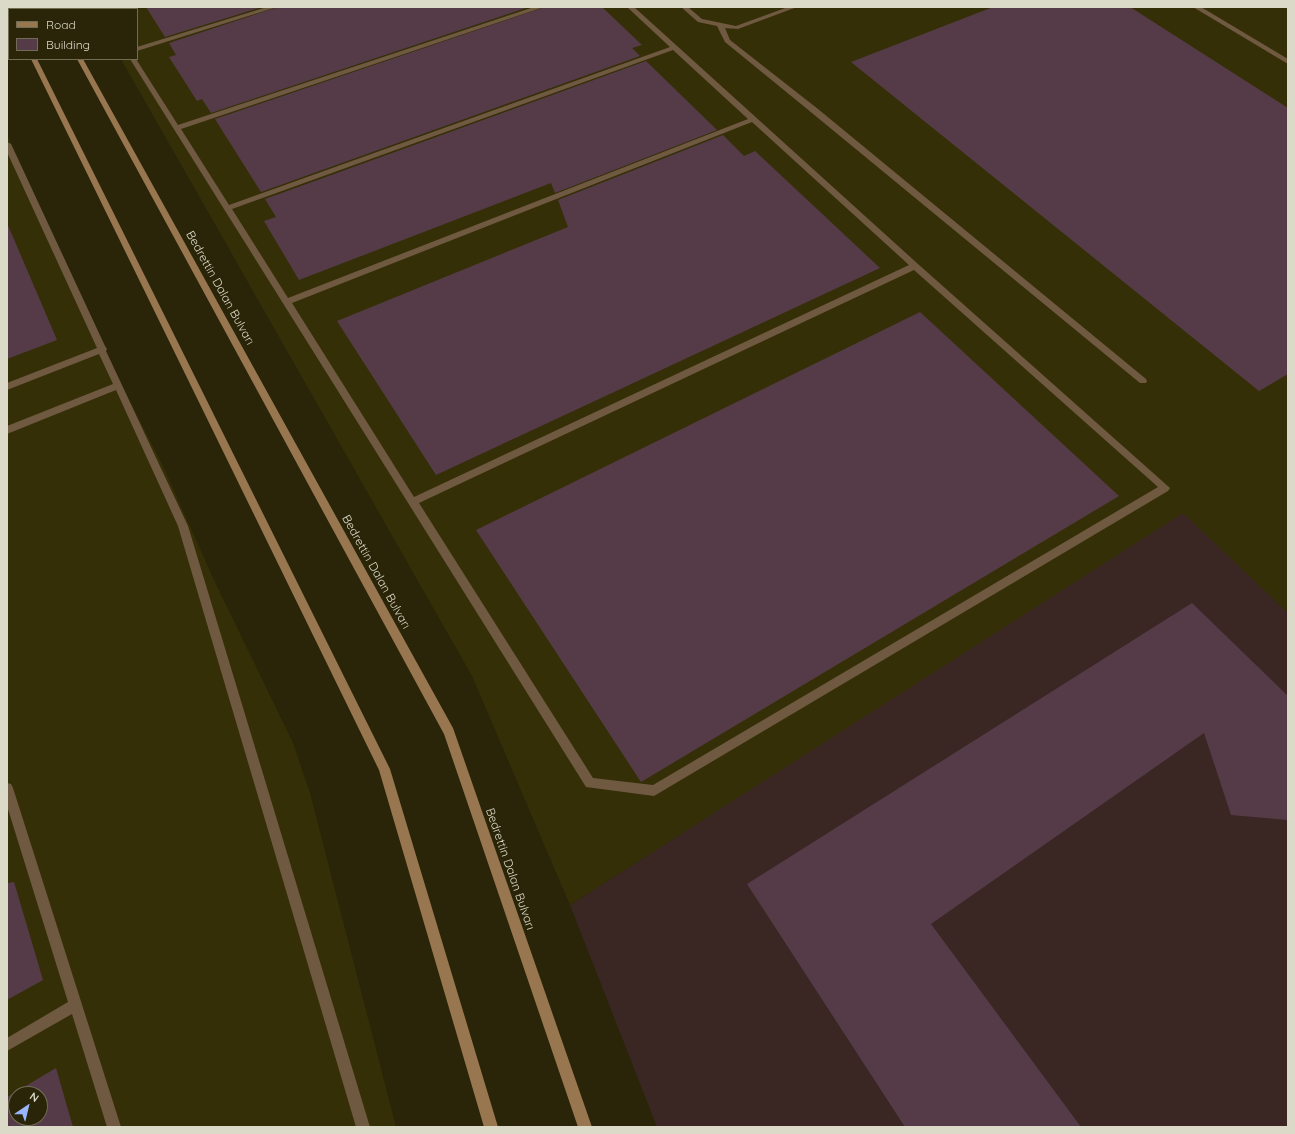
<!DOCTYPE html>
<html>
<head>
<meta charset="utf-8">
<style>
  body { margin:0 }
  #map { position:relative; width:1295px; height:1134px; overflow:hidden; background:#2a2508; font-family:Quicksand,sans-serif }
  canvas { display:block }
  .frame { position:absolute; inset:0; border:8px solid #dbd9c8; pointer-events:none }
  .legend { position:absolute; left:8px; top:8px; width:130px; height:52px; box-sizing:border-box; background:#2a2508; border:1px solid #716d55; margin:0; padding:5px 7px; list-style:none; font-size:12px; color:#dbd9c8 }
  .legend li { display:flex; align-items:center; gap:8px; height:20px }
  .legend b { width:20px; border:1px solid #716d55 }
  .north { position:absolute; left:8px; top:1086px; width:40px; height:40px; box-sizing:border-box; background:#2a2508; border:1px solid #716d55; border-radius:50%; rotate:35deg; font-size:11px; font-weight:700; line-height:16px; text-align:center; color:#dbd9c8 }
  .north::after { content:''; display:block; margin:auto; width:14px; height:18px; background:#99b5fd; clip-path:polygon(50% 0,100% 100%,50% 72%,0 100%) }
</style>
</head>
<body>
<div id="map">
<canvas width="1295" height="1134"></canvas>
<div class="frame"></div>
<ul class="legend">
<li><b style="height:5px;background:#98764f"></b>Road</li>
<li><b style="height:11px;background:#553b48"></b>Building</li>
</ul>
<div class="north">N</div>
</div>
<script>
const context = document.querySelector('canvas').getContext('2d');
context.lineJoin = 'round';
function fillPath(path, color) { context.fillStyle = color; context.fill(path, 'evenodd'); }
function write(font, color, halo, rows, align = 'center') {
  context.font = font + ' Quicksand,sans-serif'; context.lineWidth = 4; context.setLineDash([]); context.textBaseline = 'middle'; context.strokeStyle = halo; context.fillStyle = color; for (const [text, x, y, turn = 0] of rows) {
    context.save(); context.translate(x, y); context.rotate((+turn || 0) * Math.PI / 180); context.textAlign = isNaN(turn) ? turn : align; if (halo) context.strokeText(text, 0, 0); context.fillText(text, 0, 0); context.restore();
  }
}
fillPath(new Path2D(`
  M1183,512L1288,613V1127H657L570,905Z`), '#3a2723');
fillPath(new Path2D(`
  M91,7H1288V613L1183,513L570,905L472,676L121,59H137V9H92Z
  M7,134L115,372L163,466L213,578L293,743L310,793L396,1127H7ZM16,1094H40V1118H16Z`), '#352f07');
fillPath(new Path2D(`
  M146,7H262L165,37Z
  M278,7H529L211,113L202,99L197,101L169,57L176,55L169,43Z
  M545,7H602L642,45L632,48L640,56L261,192L215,119Z
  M993,7H1130L1288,108V374L1259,391L851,62Z
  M646,61L717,130L555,193L551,183L299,280L264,221L276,217L265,199Z
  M723,135L744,156L755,151L880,268L436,475L337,321L568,227L558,200Z
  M7,223L57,340L7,359Z
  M920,312L1119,496L641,782L476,530Z
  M1192,603L1288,696V820L1231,815L1204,733L931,924L1081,1127H905L747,884Z
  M14,882L43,980L7,1000V883Z
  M56,1068L73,1127H7V1097ZM16,1094H40V1118H16Z`), '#553b48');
fillPath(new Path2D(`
  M98,7H104L105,9H99Z
  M267,7H277L137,51V47Z
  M534,7H544L181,129L229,205L670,47L627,7H634L918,264L1170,488L1168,491L654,796L586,787L130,59H136L178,125ZM673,50L748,119L288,298L232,209ZM752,122L909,265L414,497L292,303ZM914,270L1158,487L653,785L593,778L419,503Z
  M681,7H688L702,19L736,26L788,7H797L738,29L725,28L730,40L818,109L1146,379L1147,381L1146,383H1140L812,113L725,42L717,26L698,22Z
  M1193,7H1201L1288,59V64Z
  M7,142L11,144L105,346L107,349L106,351L188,526L370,1127H356L178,526L116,390L7,434V426L113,384L99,354L7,390V383L97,348L7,152Z
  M7,783L11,784L13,788L121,1127H107L72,1014L7,1051V1038L68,1002L7,806Z`), '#6f5941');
fillPath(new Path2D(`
  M7,7H10L12,9H9V12L7,11Z
  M48,7H54L55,9H49Z
  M31,59H37L390,769L498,1127H484L379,770Z
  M77,59H83L453,728L592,1127H578L444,734Z`), '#98764f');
write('12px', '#dbd9c8', '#2a2508', [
  ["Bedrettin Dalan Bulvarı",220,288,61],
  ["Bedrettin Dalan Bulvarı",376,572,61],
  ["Bedrettin Dalan Bulvarı",510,869,71]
]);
</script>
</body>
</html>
